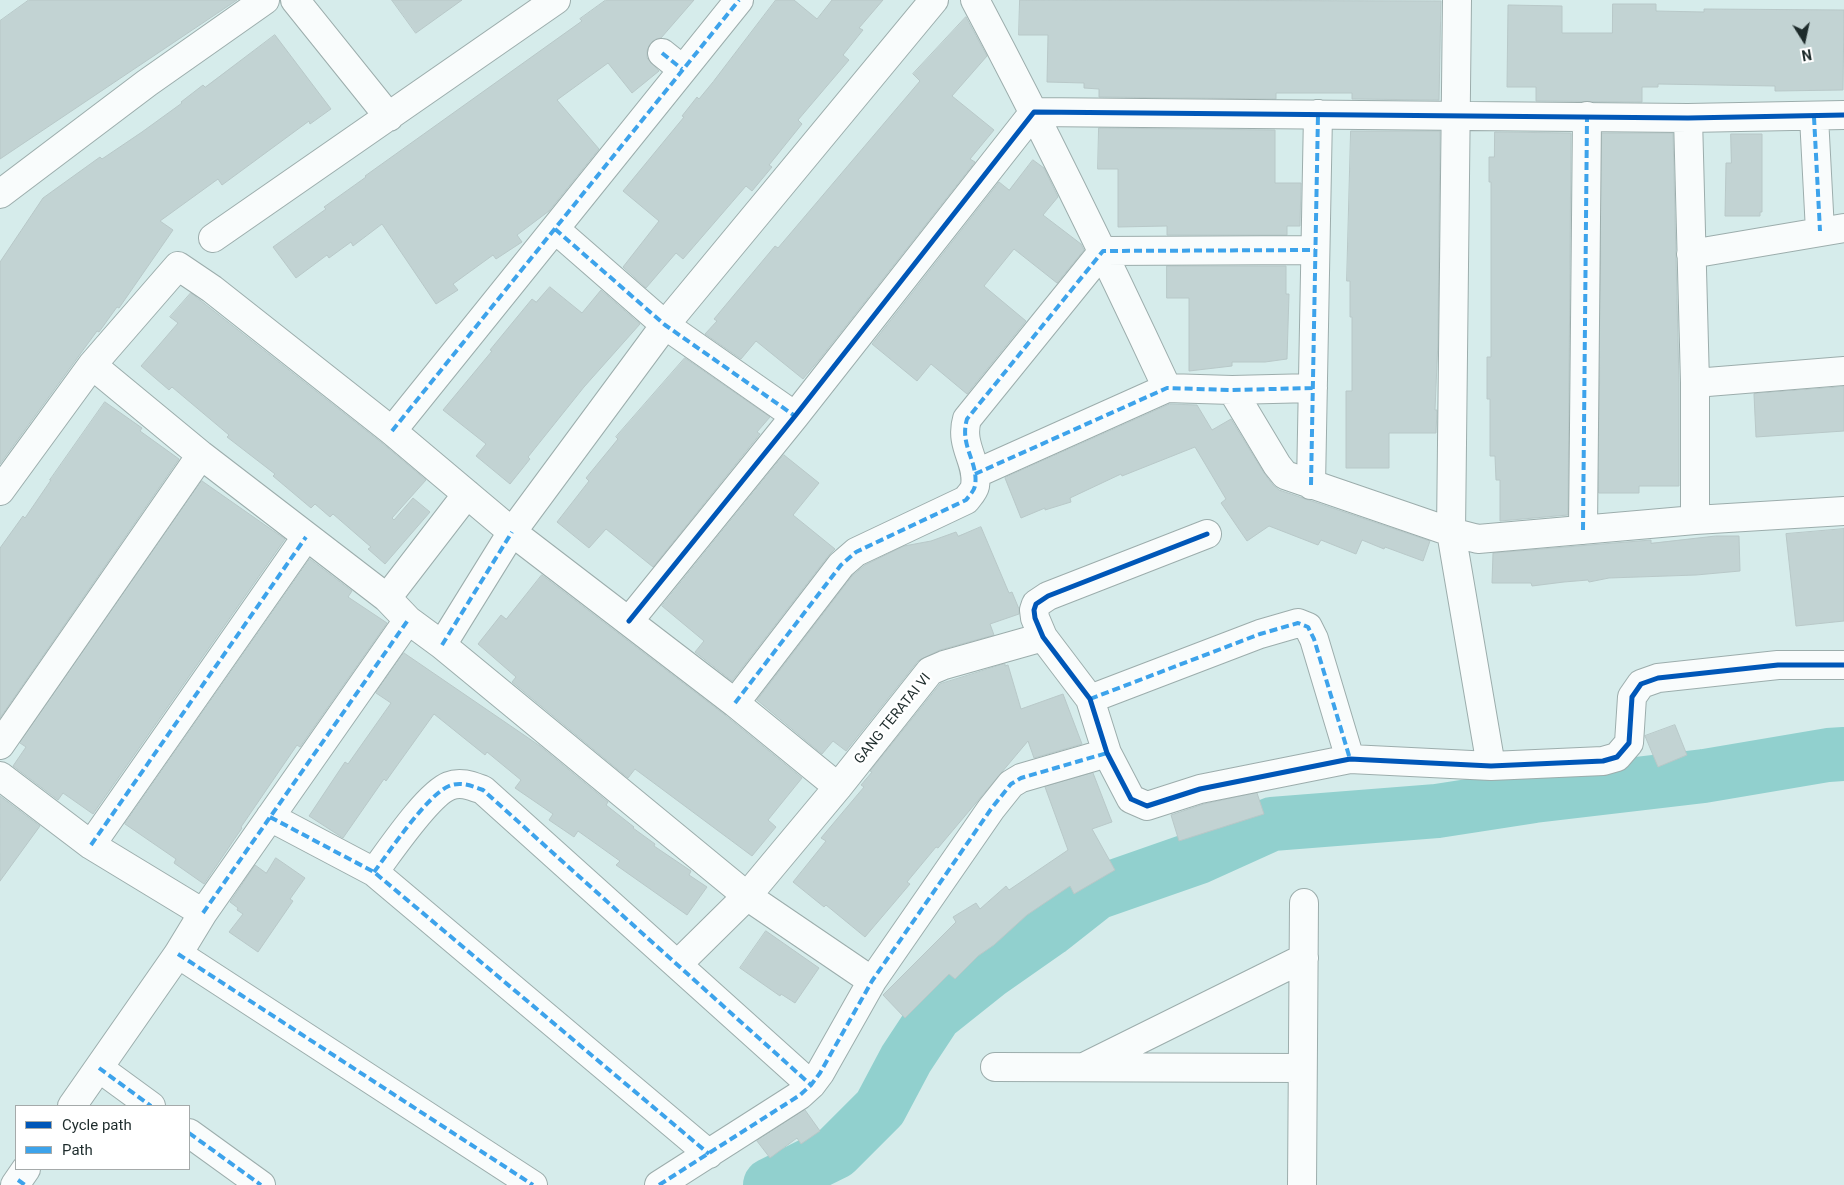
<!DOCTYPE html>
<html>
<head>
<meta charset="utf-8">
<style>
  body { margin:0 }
  #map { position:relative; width:1844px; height:1185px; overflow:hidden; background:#d6eceb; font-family:Roboto,sans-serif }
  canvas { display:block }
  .legend { position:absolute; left:15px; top:1105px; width:175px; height:65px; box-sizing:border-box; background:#fff; border:1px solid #a5aaaa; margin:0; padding:6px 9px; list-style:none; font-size:15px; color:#1d2b2b }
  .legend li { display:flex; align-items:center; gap:10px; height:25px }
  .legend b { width:25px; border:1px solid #a5aaaa }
  .north { position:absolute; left:1779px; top:15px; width:50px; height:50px; -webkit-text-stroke:4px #fff; paint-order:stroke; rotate:170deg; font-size:14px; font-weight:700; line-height:20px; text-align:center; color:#1d2b2b }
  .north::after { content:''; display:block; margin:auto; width:18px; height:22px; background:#1d2b2b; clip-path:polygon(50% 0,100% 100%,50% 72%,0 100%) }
</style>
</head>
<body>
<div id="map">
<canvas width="1844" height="1185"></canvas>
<ul class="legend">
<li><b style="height:6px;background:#0057b8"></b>Cycle path</li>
<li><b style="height:6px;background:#3da3eb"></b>Path</li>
</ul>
<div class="north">N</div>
</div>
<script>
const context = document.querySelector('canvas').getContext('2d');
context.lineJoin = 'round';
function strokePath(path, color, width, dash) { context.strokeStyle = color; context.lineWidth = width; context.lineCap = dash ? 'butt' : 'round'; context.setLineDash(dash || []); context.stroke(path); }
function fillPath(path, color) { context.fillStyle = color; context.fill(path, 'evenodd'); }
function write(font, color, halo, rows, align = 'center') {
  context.font = font + ' Roboto,sans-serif'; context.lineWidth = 5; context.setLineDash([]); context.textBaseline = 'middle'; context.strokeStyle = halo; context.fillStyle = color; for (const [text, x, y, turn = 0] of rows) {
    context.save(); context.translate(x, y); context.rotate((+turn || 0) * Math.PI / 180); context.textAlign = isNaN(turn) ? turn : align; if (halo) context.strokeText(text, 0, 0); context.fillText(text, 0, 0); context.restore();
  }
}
strokePath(new Path2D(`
  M770,1185L836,1152L880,1108L906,1059L935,1015L989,972L1049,930L1096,893L1199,857L1272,824L1437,811L1534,796L1704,776L1828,755L1844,754`), '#91d0ce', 54);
const building = new Path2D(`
  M29,0H237L0,159V21Z
  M392,0H462L416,33Z
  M606,0H694L661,38L656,39L650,44L647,51V58L659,71L632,93L608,63L557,100L599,149L549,211L517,235L522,242L496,259L493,255L453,284L458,290L436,304L382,224L353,246L351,242L329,258L327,255L296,278L273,247L326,209L324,207L366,177L365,176L582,21L580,19Z
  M776,0H794L817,19L832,0H883L859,28L863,30L843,55L849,60L798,120L802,124L769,165L772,167L752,191L746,186L683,259L676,253L646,288L623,267L659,221L623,191L684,117L682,116L697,97L699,99L713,82Z
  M1020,0L1441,1L1439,100L1352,99V93H1276V99L1099,97V89L1084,88V83L1047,82L1048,35H1019Z
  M1613,4H1656V11L1704,12V9L1844,10L1843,90L1775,91V86L1658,84V87H1642V102L1536,101V87H1507L1508,5L1562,6V33H1612Z
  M966,17L987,56L952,96L994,130L970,159L975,162L819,360L803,379L756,341L741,359L705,334L717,321L714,319L775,246L778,248L920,81L913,74Z
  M275,35L331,109L310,124L309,121L222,185L218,179L160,221L173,230L119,308L117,307L99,332L97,331L0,464V262L43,198L100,157L102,159L142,132L182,103L181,102L203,85L205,87Z
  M1099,128L1275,130V183H1301L1300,226H1287V235H1167V226L1118,227V169H1098Z
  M1351,131H1440L1438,340L1435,410H1437L1436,433H1389V468H1346V391H1352V317H1350V281H1347Z
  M1495,132L1571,133L1568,515L1500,521V480H1496L1495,456H1490V399H1487V357H1491V182H1489V157H1494Z
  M1602,133H1673L1679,383V486H1639V493H1599Z
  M1731,134H1762V212H1760V216H1725L1726,163H1731Z
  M1033,160L1044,168L1058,197L1043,215L1081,244L1084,250L1057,283L1014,249L984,286L1026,321L967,394L931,364L917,381L872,344L999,182L1009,190Z
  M1167,266H1286V294H1289L1287,359L1265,362H1232V366L1189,371V298H1167Z
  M550,287L582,313L601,290L640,324L584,387L528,457L530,459L510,484L476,456L486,444L443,410L492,351L490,350L532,299L536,302Z
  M191,293L382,443L426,480L392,518L394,520L413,498L430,512L385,564L368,549L371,547L333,514L330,517L315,504L311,508L273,476L275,474L227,437L229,435L172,387L169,390L141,366L178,323L170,317Z
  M685,358L770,417L757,432L760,434L653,567L606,529L589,548L557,522L589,481L586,478L618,439L616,437Z
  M1844,387V431L1756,437L1754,394Z
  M105,402L142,428L140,431L179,459L0,718V548L23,516L25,518L51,480H50Z
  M1170,404L1197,405L1212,430L1231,419L1264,473L1273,485L1279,490L1430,541L1423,561L1385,547L1384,549L1362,540L1356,554L1321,540L1318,545L1269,526L1247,541L1221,503L1226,499L1195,447L1122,476L1121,474L1070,498L1071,502L1045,510V508L1021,518L1005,478Z
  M784,455L819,483L793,515L835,549L829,555L732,681L695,652L704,641L662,606Z
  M202,481L285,539L93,814L63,793L58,800L13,766L26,747L20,743Z
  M981,527L1009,593L1012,592L1019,609V614L990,624L994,635L940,650L918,661L846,751L833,741L822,754L757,700L852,576L865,565L904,546L931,541L956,532L958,536Z
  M1844,529V621L1796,626L1786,534Z
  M1716,536H1739L1740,571L1696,575L1609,578L1589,582L1588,580L1564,582L1532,586L1531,583H1492L1493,553L1651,540V543Z
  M310,559L352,591L348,597L387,623L300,747L297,745L241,827L242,828L204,884L174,863L176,859L125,824Z
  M542,575L725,715L802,778L768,820L776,827L752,856L635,769L628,778L512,682L516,677L478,644L501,615L506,619Z
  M404,653L540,746L608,802L606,805L634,827L633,828L655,844L654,846L691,871L689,875L707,887L687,915L616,865L620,861L578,831L574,837L549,820L553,814L515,788L521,780L487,752L485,755L434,714L386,781L384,779L343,838L309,816L345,762L348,764L391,703L376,693Z
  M1005,664V666L1008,665L1021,709L1063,694L1082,744L1034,758L1028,741L938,848L936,847L907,882L910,884L865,937L826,905L824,907L793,882L826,841L821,838L864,787L861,785L872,772L870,771L940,684Z
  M1675,725L1687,755L1658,767L1645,736Z
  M1093,773L1112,822L1092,829L1115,870L1074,894L1070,886L1027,915L994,945L978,956L955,979L949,974L905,1018L883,995L956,922L953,917L976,903L980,909L1006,886L1009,890L1068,850L1045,787Z
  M1257,793L1264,814L1179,841L1171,815L1204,804Z
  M0,796L40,826L0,881Z
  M276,858L305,878L290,899L293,901L258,952L229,932L243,914L237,910L238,908L230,902L255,865L266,873Z
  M766,931L819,968L795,1003L781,994L780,996L740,968Z
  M805,1110L820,1131L801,1144L797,1138L770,1158L757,1141Z`);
fillPath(building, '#c2d3d3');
strokePath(building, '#b8c8c8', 1);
const minor = new Path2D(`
  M295,0L389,117
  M975,0C1043,128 1106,257 1167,388
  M1457,0L1451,532L1491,766
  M662,53L682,69
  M1814,117L1820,231
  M1688,118L1695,383V520
  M0,194L147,83L265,0
  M555,229L665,325L795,416
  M213,238L556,0
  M1691,254L1844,228
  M92,365L201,455L387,598L408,620L442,645L747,896L872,981
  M1695,383L1844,371
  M1232,390L1277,465L1285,475L1451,532L1478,539L1695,520L1844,511
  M392,431L739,0
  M975,474L1167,388L1232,390L1313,388
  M1311,485L1318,114
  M0,491L92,365L178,266L212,289L392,431L512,532L735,703L838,787
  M1583,530L1587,116
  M1207,534L1048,596L1036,604L1034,610L1035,618L1043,637L1090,699L1107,753L1131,799L1147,806L1200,789L1350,759L1491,766L1603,761L1617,757L1629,743L1632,697L1641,684L1658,678L1778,665H1844
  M387,598L467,494
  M629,621L795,416L1034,112L1688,118L1844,115
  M442,645L512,532L665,325L934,0
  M1090,699L1260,634L1298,623L1308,627L1314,639L1350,759
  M735,703L841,565L856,552L966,500C969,496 974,491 975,486C979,462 959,446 967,419L1103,251L1315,250
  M0,745L201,455
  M0,776L91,845L203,913
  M270,817L374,872L709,1154
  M91,845L306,537
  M374,872C390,851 427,795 449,786C461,781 472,786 483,790L811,1085
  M178,954L533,1185
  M678,964L747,896L838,787L930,671L944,665L1043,637
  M1088,1065L1304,958
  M995,1067L1302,1068
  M99,1068L151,1106
  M72,1106L178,954L203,913L408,620
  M189,1133L261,1185
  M15,1185L26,1169
  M659,1185L800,1095L811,1085L820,1073L872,981L991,809L1011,784L1021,778L1107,753
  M1302,1185L1304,903`);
strokePath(minor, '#9cadac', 30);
strokePath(minor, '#f9fcfc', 28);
strokePath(new Path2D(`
  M662,53L682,69
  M1814,117L1820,231
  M555,229L665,325L795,416
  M392,431L739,0
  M975,474L1167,388L1232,390L1313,388
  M1311,485L1318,114
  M1583,530L1587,116
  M442,645L512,532
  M1090,699L1260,634L1298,623L1308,627L1314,639L1350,759
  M735,703L841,565L856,552L966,500C969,496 974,491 975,486C979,462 959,446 967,419L1103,251L1315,250
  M270,817L374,872L709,1154
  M91,845L306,537
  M374,872C390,851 427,795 449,786C461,781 472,786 483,790L811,1085
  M203,913L408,620
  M178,954L533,1185
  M99,1068L151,1106
  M189,1133L261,1185
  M18,1180L25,1185
  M659,1185L800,1095L811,1085L820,1073L872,981L991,809L1011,784L1021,778L1107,753`), '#3da3eb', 4, [8, 4]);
strokePath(new Path2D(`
  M1207,534L1048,596L1036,604L1034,610L1035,618L1043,637L1090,699L1107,753L1131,799L1147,806L1200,789L1350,759L1491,766L1603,761L1617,757L1629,743L1632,697L1641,684L1658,678L1778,665H1844
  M629,621L795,416L1034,112L1688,118L1844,115`), '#0057b8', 5);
write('14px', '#1d2b2b', '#fff', [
  ["GANG TERATAI VI",893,719,-51]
]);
</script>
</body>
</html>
